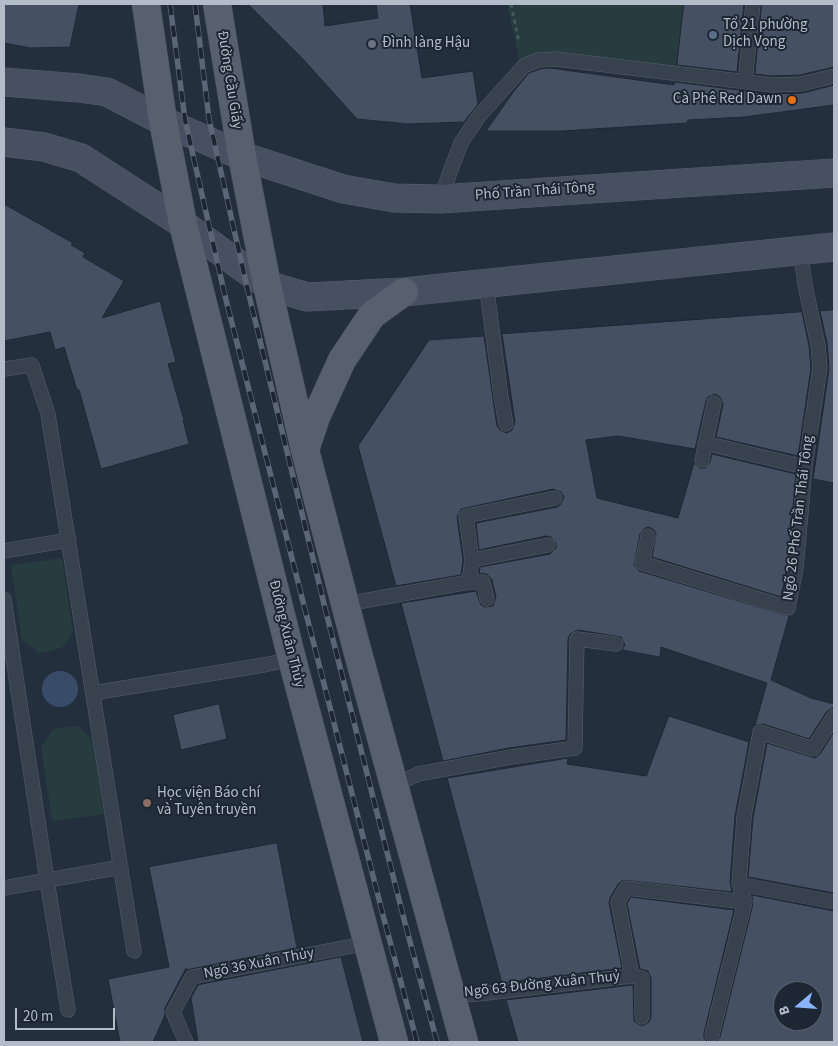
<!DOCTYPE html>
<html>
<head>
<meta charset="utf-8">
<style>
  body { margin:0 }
  #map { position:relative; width:838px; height:1046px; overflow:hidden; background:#242f3e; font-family:"Source Sans 3",sans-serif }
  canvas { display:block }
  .frame { position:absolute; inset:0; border:5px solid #b4bcc9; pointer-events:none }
  .north { position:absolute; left:773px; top:981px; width:50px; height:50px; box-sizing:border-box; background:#1d2633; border:1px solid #59626f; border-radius:50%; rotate:252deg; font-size:14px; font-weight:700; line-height:20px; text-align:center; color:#b4bcc9 }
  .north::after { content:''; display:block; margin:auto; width:18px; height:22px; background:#8ab4f8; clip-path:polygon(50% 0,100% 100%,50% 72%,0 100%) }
  .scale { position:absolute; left:15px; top:1008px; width:100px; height:22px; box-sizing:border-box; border:2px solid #b4bcc9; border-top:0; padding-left:6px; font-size:15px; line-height:18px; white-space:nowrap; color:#b4bcc9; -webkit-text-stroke:4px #1d2633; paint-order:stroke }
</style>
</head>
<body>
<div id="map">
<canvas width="838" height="1046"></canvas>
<div class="frame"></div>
<div class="north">B</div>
<div class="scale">20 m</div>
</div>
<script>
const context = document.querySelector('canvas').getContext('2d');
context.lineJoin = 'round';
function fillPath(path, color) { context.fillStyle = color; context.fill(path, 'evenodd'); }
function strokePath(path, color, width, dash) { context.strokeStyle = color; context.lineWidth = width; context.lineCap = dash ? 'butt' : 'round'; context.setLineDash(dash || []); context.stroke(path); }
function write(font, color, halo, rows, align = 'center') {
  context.font = font + ' "Source Sans 3",sans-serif'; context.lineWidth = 4; context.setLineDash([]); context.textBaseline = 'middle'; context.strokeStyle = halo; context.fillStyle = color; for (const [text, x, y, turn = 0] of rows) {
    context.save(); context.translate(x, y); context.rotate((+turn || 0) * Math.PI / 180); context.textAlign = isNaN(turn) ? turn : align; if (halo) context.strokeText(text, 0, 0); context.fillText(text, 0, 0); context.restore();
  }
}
fillPath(new Path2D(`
  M507,4H684L676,67L561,52L539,54L520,63Z
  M62,558L73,632L62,648L39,653L22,640L11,565Z
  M77,726L92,739L104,814L52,821L41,747L53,729Z`), '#263c3f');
fillPath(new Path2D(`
  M42 689a18 18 0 1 1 36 0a18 18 0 1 1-36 0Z`), '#394c67');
const building = new Path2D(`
  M4,4H79L70,47L31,48L4,43Z
  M248,4H323L325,26L378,18L376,4H410L422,78L473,71L478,104L464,122L408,124L357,119L302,58Z
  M684,4H744L737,72L677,65Z
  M762,4H834V67L800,75L772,76L755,74Z
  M550,68L674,85L675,82L771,94L803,93L834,85V105L744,117L688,120L687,123L562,131H486L514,91L529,73L540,69Z
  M4,204L73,243L71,245L85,253L83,257L124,281L102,318L160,301L176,362L168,364L184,420H183L189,444L101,469L79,390H77L64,347L55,350L50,332L4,341Z
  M834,310V483L813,479L829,369L827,343L820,311Z
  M802,312L809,346L811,368L798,456L716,437L723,404L720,397L715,394L708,397L706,401L695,449L618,436L586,440L597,498L678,518L694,463L700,468H705L710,462L712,454L796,474L788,563L781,597L652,557L656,534L654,530L649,527L645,528L640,534L634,565L639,571L789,616L771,680L811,698L834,704V707L827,711L809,739L763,724L755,725L767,683L661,647L660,657L622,650L625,645L621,637L578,630L570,634L568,639L566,740L509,748L443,761L401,603L476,591L481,605L485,607L493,606L496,597L492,580L487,574L479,573L480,567L550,554L556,548V543L551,537L546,536L479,550L476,523L557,507L561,504L564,497L561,492L553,489L461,509L457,517L463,560L461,575L396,586L358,446L429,340L484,336L497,426L500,430L507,433L512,430L515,422L502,334Z
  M219,704L227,739L181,750L173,715Z
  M669,716L749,742L735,816L730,883L732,892L623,880L618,884L610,898L609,903L622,968L502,983L447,778L568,758L567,764L646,776Z
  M834,732V893L748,877L753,818L767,743L815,758L820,754Z
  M277,843L297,948L186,970V968L165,1008V1015L153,1042H120L108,979L169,967L149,867Z
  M752,895L834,911V1042H716L720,1037L753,904ZM783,991H813V1021H783Z
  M631,897L734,910L704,1033V1038L708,1042H518L506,1000L632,985H633L634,1021L642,1026L649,1022L651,1017V978L648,971L640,969L627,904Z
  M341,957L363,1042H198L191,998L198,985Z`);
fillPath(building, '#455162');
strokePath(building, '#1f2835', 1);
const lane = new Path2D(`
  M745,82L753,4
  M440,199L461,143L479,116L524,66L538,60L556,59L772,85L801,84L834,76
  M486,283L501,397L506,424
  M4,369L32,365L48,414L134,951
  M705,443L805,467
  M702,460L714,403
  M648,536L642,563L788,608L796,569L805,467L820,368L818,345L806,290L800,250
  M4,551L69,540
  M472,560L548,545
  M4,599L47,880L68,1010
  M487,599L483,582H469L472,560L466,516L555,498
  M346,604L469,582
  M93,693L264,665L292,659
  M395,785L418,774L511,757L575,748L577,639L616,644
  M739,884L834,902
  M4,888L121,867
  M632,976L642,978V1017
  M451,995L479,994L632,976L618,902L626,888L745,902
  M712,1035L745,902L739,884L744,817L760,732L813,749L834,716
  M186,1042L173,1012L192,977L368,943`);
const secondary = new Path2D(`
  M4,82L79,88L107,92L163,121L242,156L343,189L394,198L440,199L834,173
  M4,142L44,147L81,158L183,224L267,285L307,297L404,292L834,247`);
const primary = new Path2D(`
  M146,4L163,121L183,224L292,659L394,1042
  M217,4L242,156L267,285L305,450L355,642L464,1042
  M305,450L316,417L342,360L372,315L404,292`);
strokePath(lane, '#565f6c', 15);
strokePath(secondary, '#565f6c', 29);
strokePath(primary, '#414a57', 29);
strokePath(new Path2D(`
  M511,4L519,42`), '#44595c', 3, [4, 4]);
strokePath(lane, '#38414e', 14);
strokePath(secondary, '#465061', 28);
strokePath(primary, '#56606e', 28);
const rail = new Path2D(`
  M170,4L185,120L225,296L384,919L417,1042
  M195,4L209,119L247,287L327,616L405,923L437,1042`);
strokePath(rail, '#5a6575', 5.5);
strokePath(rail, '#1d2633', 4, [11]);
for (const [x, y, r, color] of [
  [713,35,5,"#5c6f8a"],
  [372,44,5,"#6b7280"],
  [792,100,5,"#e8710a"],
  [147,803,5,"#8d6e63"]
]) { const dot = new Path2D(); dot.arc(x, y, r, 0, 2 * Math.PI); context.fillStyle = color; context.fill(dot); strokePath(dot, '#1d2633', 2); }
write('15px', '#b4bcc9', '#1d2633', [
  ["Tổ 21 phường",723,26],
  ["Dịch Vọng",723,43],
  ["Đình làng Hậu",382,44],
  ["Cà Phê Red Dawn",782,100,"right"],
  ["Học viện Báo chí",157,794],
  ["và Tuyên truyền",157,811]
], 'left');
write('15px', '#b4bcc9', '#1d2633', [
  ["Đường Cầu Giấy",229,80,81],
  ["Phố Trần Thái Tông",535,192,-4],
  ["Ngõ 26 Phố Trần Thái Tông",799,518,-83],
  ["Đường Xuân Thủy",286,634,76],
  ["Ngõ 36 Xuân Thủy",259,964,-11],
  ["Ngõ 63 Đường Xuân Thuỷ",542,985,-6]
]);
</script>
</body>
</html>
